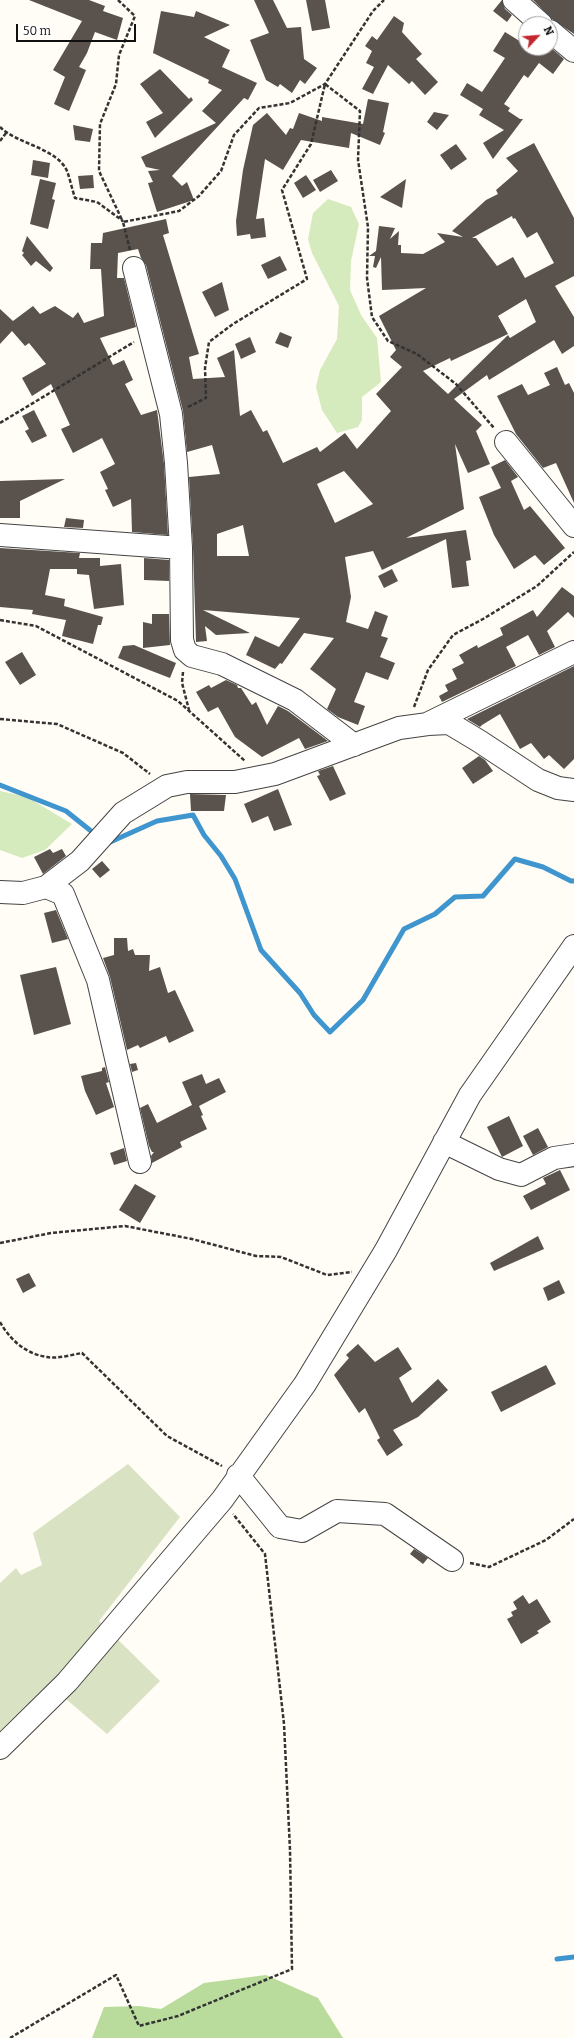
<!DOCTYPE html>
<html>
<head>
<meta charset="utf-8">
<style>
  body { margin:0 }
  #map { position:relative; width:574px; height:2038px; overflow:hidden; background:#fffdf5; font-family:Bitter,serif }
  canvas { display:block }
  .north { position:absolute; left:518px; top:16px; width:40px; height:40px; box-sizing:border-box; background:#fff; border:1px solid #a0a0a0; border-radius:50%; rotate:64deg; font-size:11px; font-weight:700; line-height:16px; text-align:center; color:#111 }
  .north::after { content:''; display:block; margin:auto; width:14px; height:18px; background:#c4262e; clip-path:polygon(50% 0,100% 100%,50% 72%,0 100%) }
  .scale { position:absolute; left:16px; top:24px; width:120px; height:18px; box-sizing:border-box; border:2px solid #111; border-top:0; padding-left:5px; font-size:12px; line-height:14px; white-space:nowrap; color:#111; -webkit-text-stroke:3px #fff; paint-order:stroke }
</style>
</head>
<body>
<div id="map">
<canvas width="574" height="2038"></canvas>
<div class="north">N</div>
<div class="scale">50 m</div>
</div>
<script>
const context = document.querySelector('canvas').getContext('2d');
context.lineJoin = 'round';
function fillPath(path, color) { context.fillStyle = color; context.fill(path, 'evenodd'); }
function strokePath(path, color, width, dash) { context.strokeStyle = color; context.lineWidth = width; context.lineCap = dash ? 'butt' : 'round'; context.setLineDash(dash || []); context.stroke(path); }
fillPath(new Path2D(`
  M328,199L351,207L359,224L351,261L350,290L361,315L377,338L381,382L362,397V420L358,427L337,433L322,410L316,387L320,370L337,339L339,306L312,253L308,239L313,213Z
  M0,791L27,797L72,824L45,850L22,858L0,850Z`), '#d5ebbd');
fillPath(new Path2D(`
  M266,1975L318,1998L343,2038H92L104,2007L139,2006L161,2009L204,1983Z`), '#b9dc9c');
fillPath(new Path2D(`
  M128,1464L180,1517L99,1621L160,1681L107,1734L66,1699L0,1760V1583L16,1568L21,1575L42,1565L33,1533Z`), '#d9e3c4');
strokePath(new Path2D(`
  M0,785L66,811L96,835
  M108,843L157,821L193,815L204,835L221,856L235,879L261,950L300,993L314,1015L330,1032L363,1000L404,929L435,914L455,897L483,896L515,859L543,867L571,881H574
  M557,1959L574,1957`), '#3f96cf', 5);
fillPath(new Path2D(`
  M29,0H89L105,6L103,11L123,18L117,40L95,32L87,53L79,67L86,70L69,111L54,104L65,77L53,70L82,21Z
  M254,0H273L287,28L301,27L304,59L317,68L305,84L300,80L292,93L280,84L278,87L266,80L250,40L269,33Z
  M306,0H325L330,28L312,31Z
  M502,0L505,9L512,15L507,22L493,11Z
  M533,0H574V34L552,19Z
  M161,11L194,17L196,11L230,25L204,37L230,50L222,67L257,83L248,100L244,98L172,176L182,186L187,182L194,200L157,212L148,183L153,182L148,171L160,170L146,167L141,157L216,123L202,111L222,90L208,83L209,80L153,53Z
  M394,16L404,23L402,32L422,54L416,59L438,82L425,95L412,81L409,84L388,65L373,94L362,89L374,67L366,63L372,51L365,46L372,36L377,40Z
  M505,32L526,45V48L550,47L564,59L553,74L539,63L528,78L524,75L504,104L510,108L508,111L520,119H523L493,159L483,143L504,130L479,115L483,109L460,95L467,83L482,92L505,58L493,51Z
  M160,69L189,99L191,97L193,100L155,138L146,122L163,113L140,84Z
  M368,99L389,103L383,132L385,133L380,145L351,133L349,148L301,140L283,170L265,159L256,219L264,218L266,237L251,239L250,234L237,236L236,221L243,170L253,125L267,113L286,135L290,128L293,129L299,113L322,121V117L363,124Z
  M434,112L449,115L437,130L427,122Z
  M73,125L93,129L90,142L75,140Z
  M534,143L574,218V276L555,286L574,317V346L562,354L554,340L489,380L487,375L454,399L482,425L476,431L490,464L468,473L455,444L464,509L406,538L466,530L471,560L466,561L469,586L452,588L446,539L382,570L373,551L345,557L351,597L346,622L368,629L375,611L388,616L381,636L388,638L380,657L395,663L388,680L366,672L354,702L365,706L358,725L338,717L327,709L336,689L310,669L334,638L304,633L282,664L280,663L275,669L246,655L255,636L279,647L300,618L203,610L250,633L216,635L205,626L207,641L196,642L193,547L189,477L220,474L212,445L187,452L183,411L146,265L141,258L138,249L118,253L117,278H124L136,327L100,338L113,365L124,360L133,380L125,384L141,415L157,410L164,464L168,535L132,532L131,499L113,507L105,490L108,489L100,472L115,464L102,438L73,453L61,429L70,425L51,384L32,396L22,378L46,364L29,343L25,346L12,331L0,344V309L13,321L33,306L40,314L55,306L73,318L78,312L84,323L104,316L101,269H90L91,243H102L103,233L166,219L169,233L163,235L199,354L189,357L193,379L225,377L217,358L234,350L240,416L251,410L263,432L267,430L283,463L317,447L320,452L345,433L357,449L391,411L376,394L402,367L390,357L396,350L379,316L426,288L382,290L381,257L376,268L373,267L375,256H369L376,251L379,226L395,228L390,239L399,231L398,245H401V253L423,254L445,242L437,233L463,237L452,231L486,200L498,194L496,190L518,171L506,158ZM512,216L513,219L515,218L527,238L537,232L554,263L525,278L513,257L497,266L476,238H472ZM526,299L536,322L510,338L508,335L448,394L423,371L450,358L451,361L508,334L498,316ZM344,471L373,504L335,523L317,484ZM243,525L249,556H217V534Z
  M456,144L467,159L451,170L440,155Z
  M33,160L50,163L48,178L31,175Z
  M331,170L338,181L320,192L313,180Z
  M93,175L94,188L80,189L78,176Z
  M306,175L316,190L303,198L294,183Z
  M40,179L56,183L52,199L55,200L48,229L30,224Z
  M406,179L402,208L380,197Z
  M27,236L53,268L50,272L36,261L31,266L22,255L24,253L22,251Z
  M280,256L287,270L268,279L261,265Z
  M222,282L229,310L215,317L202,292Z
  M280,332L292,337L288,348L275,343Z
  M250,337L256,352L241,359L235,344Z
  M557,367L565,385L569,383L574,393V503L556,463L543,468L516,434L497,396L522,384L528,395L550,385L544,373Z
  M34,410L47,436L32,443L25,431L29,429L22,416Z
  M505,460L518,477L511,481L524,510L530,506L565,548L544,565L535,555L514,569L494,535L479,497L501,488L491,467Z
  M65,479L20,501V518H0V481Z
  M66,518L84,520L83,528L64,527Z
  M0,548L80,553L79,558H100V566L121,564L124,605L94,609L89,575L77,574V569H50L45,595L65,599L64,606L103,617L101,625H98L93,644L62,636L66,620L32,614L33,610L0,607Z
  M144,558L169,560V581L144,580Z
  M392,569L398,581L384,588L378,576Z
  M562,587L574,596V618L568,612L547,631L555,647L539,655L528,635L506,647L516,666L442,702L439,696L448,691L445,685L457,679L452,669L464,663L459,655L477,645L478,648L503,635L500,628L533,610L537,617Z
  M152,614H169L170,645L143,648V622L152,624Z
  M134,645L176,663L170,678L118,658L123,646Z
  M22,652L36,675L20,685L5,662Z
  M574,666V759L564,769L549,755L544,759L531,743L520,749L500,714L482,725L480,727L467,719Z
  M226,680L237,685L238,688H241L252,705L256,702L267,725L278,706L288,711L328,741L305,749L299,738L262,757L235,737L218,707L208,712L196,692L209,685L211,688Z
  M479,756L485,760L493,771L473,784L462,768Z
  M333,766L346,794L330,801L317,776L320,775L318,771Z
  M278,789L292,825L274,831L268,816L252,823L244,804Z
  M190,794L226,795L224,811H191Z
  M50,849L53,853L62,849L66,856L43,874L34,857Z
  M102,861L110,870L100,878L92,869Z
  M56,910L68,939L52,943L44,913Z
  M114,938H127L128,951L133,949L135,955H150L149,971L160,967L168,993L175,990L194,1031L169,1043L166,1036L140,1048L138,1045L127,1050L110,977L103,958L114,955Z
  M56,967L71,1024L34,1035L20,975Z
  M136,1063L138,1070L132,1072L130,1064Z
  M105,1067L109,1082L106,1083L114,1107L96,1115L85,1091L81,1076L102,1071V1068Z
  M202,1074L206,1084L219,1078L226,1092L199,1106L203,1115L201,1116L207,1129L180,1142L182,1147L152,1163L151,1156L154,1152H152L149,1146L140,1108L148,1104L157,1123L192,1105L182,1082Z
  M509,1116L523,1146L502,1157L487,1127Z
  M538,1128L548,1147L533,1155L523,1136Z
  M124,1148L127,1161L114,1165L110,1153Z
  M560,1170L570,1190L531,1210L523,1196L546,1184L543,1178Z
  M135,1184L156,1196L140,1223L119,1210Z
  M538,1236L544,1249L494,1271L490,1263Z
  M29,1273L36,1286L23,1293L16,1279Z
  M559,1280L565,1293L548,1301L543,1288Z
  M358,1344L375,1362L398,1347L412,1369L399,1378L412,1403L438,1379L448,1390L418,1417L393,1430L403,1445L387,1456L377,1440L380,1438L365,1408L359,1413L334,1375L349,1358L346,1355Z
  M546,1365L556,1384L501,1412L491,1392Z
  M414,1549L428,1558L423,1564L410,1554Z
  M523,1595L529,1604L537,1599L551,1622L537,1631L539,1633L521,1644L507,1619L513,1616L511,1612L517,1609L513,1602Z`), '#5a524d');
const minor = new Path2D(`
  M514,0L541,24
  M550,31L574,51
  M134,268L171,414L176,463L181,548L182,640L185,650L192,656L222,664L295,700L354,745
  M506,442L574,526
  M0,535L181,548
  M429,723L574,652
  M46,887L63,894L98,980L140,1162
  M0,892L23,893L46,887L80,861L123,813L167,786L187,782H235L275,774L399,728L428,724L449,723L479,741L538,780L558,788L574,790
  M444,1142L499,1169L521,1175L554,1158L574,1155
  M238,1475L280,1527L302,1531L337,1511L385,1514L452,1560
  M0,1748L67,1682L222,1500L305,1384L386,1250L470,1095L574,946`);
strokePath(minor, '#444', 24);
strokePath(new Path2D(`
  M118,0L135,16L119,55L116,84L100,124L99,171L123,222
  M0,127C17,144 57,148 67,171C70,179 72,189 75,198L97,202L123,221
  M0,141L6,133
  M130,250L123,222L179,211L199,196L221,171L234,135L259,108L290,103L325,84L373,11L384,0
  M188,407L206,398L205,368L209,342L233,324L307,279L282,190L311,144L325,84L360,111L358,160L368,227L367,278L372,317L388,341L417,354L456,384L494,428
  M0,423L134,342
  M0,620L36,626L178,701L245,761
  M183,672L182,683L189,710
  M414,707L428,670L453,635L483,619L537,586L574,552
  M0,719L57,724L123,753L150,774
  M0,1243L51,1233L125,1226L192,1239L256,1256L281,1257L327,1275L352,1272
  M0,1322C10,1340 26,1354 47,1357C57,1359 71,1355 82,1353L167,1436L222,1466
  M470,1563L489,1567L546,1540L574,1519
  M10,2038L116,1975L139,2026L178,2016L292,1969L290,1850L284,1724L265,1554L233,1514`), '#333', 2.5, [4, 2]);
strokePath(minor, '#fff', 22);
</script>
</body>
</html>
